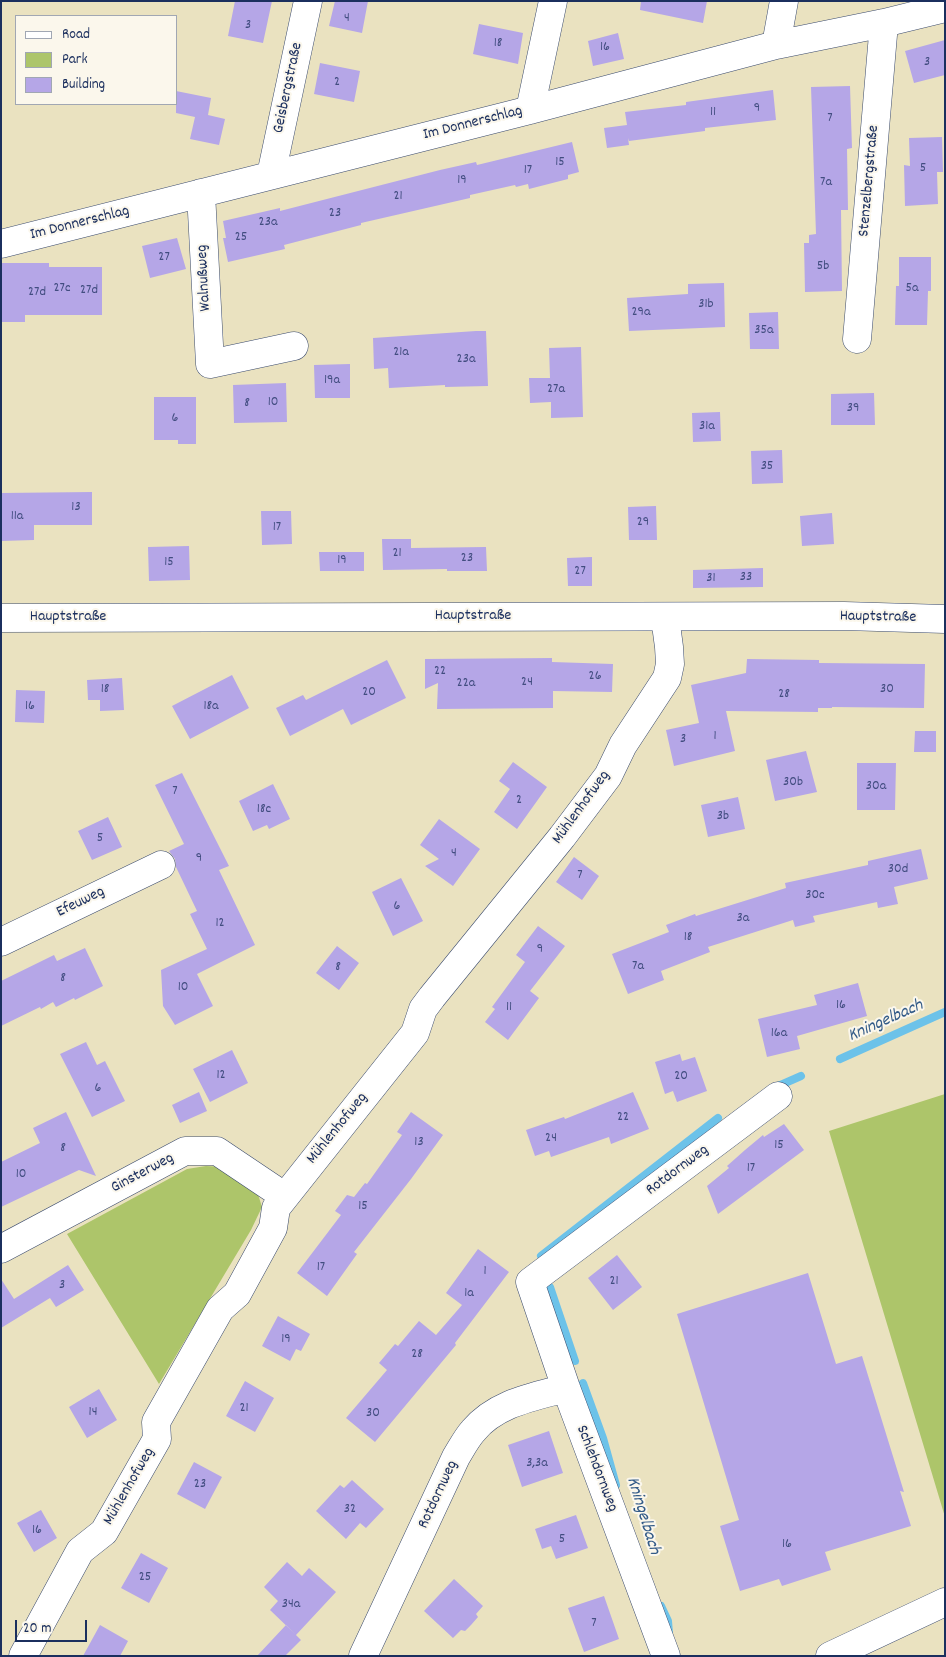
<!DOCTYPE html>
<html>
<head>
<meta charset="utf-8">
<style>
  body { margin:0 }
  #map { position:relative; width:946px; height:1657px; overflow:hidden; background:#eae2c0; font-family:Dekko,sans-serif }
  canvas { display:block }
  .frame { position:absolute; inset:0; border:2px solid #1b2f5e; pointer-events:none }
  .legend { position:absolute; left:15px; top:15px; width:162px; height:90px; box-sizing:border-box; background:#fbf7ec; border:1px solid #a1a7b3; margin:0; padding:6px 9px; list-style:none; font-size:15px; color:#1b2f5e }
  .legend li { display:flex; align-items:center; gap:10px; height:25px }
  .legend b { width:25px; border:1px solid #a1a7b3 }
  .scale { position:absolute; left:15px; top:1620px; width:72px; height:22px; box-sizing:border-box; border:2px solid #1b2f5e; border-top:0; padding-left:6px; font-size:15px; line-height:18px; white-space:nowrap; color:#1b2f5e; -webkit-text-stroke:4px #fbf7ec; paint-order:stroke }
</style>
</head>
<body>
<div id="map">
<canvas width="946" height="1657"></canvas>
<div class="frame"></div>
<ul class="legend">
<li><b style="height:6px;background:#fff"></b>Road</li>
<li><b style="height:14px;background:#adc56a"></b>Park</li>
<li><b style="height:14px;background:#b5a6e7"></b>Building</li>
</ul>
<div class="scale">20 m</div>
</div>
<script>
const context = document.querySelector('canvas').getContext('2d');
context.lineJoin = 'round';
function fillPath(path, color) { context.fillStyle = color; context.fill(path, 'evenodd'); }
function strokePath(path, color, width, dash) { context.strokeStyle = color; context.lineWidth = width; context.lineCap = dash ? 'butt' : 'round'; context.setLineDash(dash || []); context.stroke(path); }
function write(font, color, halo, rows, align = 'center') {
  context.font = font + ' Dekko,sans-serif'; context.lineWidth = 4; context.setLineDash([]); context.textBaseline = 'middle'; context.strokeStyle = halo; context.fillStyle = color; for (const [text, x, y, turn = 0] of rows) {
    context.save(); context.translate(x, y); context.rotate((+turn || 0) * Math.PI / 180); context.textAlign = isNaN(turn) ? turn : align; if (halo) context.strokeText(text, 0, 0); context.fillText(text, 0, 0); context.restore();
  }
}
fillPath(new Path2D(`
  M945,1094V1517L829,1131Z
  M206,1166L226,1167L257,1191L262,1207L251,1230L159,1384L67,1234L187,1169Z`), '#adc56a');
strokePath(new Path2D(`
  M840,1059L945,1012
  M776,1087L801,1076
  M541,1256L718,1118
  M550,1287L575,1361
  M583,1383L603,1438L616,1485
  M661,1606L668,1621L669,1633`), '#6cc2e9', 8);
fillPath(new Path2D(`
  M235,1H272L263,43L228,36Z
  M335,1H368L362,33L329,26Z
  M641,1H707L703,23L640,10Z
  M479,24L523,33L518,64L473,54Z
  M618,33L624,59L593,66L588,41Z
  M945,40V75L914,83L905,51Z
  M320,63L360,71L354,102L314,94Z
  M850,86L852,148L847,149L848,210H841L842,291L805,292L804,243H809V235L816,234L811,87Z
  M773,90L776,120L705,128V131L629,141L628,138L629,145L607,148L604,128L627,125L625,112L686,105V102Z
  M176,91L211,98L208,115L225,119L219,145L190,139L195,117L176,113Z
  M942,137L943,172H937L938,204L905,206L904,165L910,166L909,138Z
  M572,142L579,172L568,175V179L529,189L528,184L516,187L515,185L470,195V198L361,223V225L284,245L285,249L228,262L223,238H226L223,221L280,208V211L440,170L476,162L477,165Z
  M177,238L186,269L150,278L142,246Z
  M899,257H931V291H928L927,325H895L896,286H899Z
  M1,263H49V267H102V315H25V322H1Z
  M724,283L725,327L629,331L627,298L688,294V284Z
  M778,312L779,349H750L749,313Z
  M476,331H486L488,386L445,387V385L389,388L388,368L374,369L373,338Z
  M581,347L583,417L551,418V402L530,403L529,378H550L549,348Z
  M350,364V398H315L314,365Z
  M286,383L287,422L234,423L233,385Z
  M874,393L875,425H831V394Z
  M154,397H196V444H178V440H154Z
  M720,412L721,441L693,442L692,413Z
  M782,450L783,483L752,484L751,451Z
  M92,492V525H34V540L1,541V493Z
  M656,506L657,540H629L628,507Z
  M261,511H291L292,544L262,545Z
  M832,513L834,544L802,546L800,516Z
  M382,539H411V548L486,547L487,571H447V569L383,570Z
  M189,546L190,580L149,581L148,547Z
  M319,552H364V571H320Z
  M592,557V586H568L567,558Z
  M763,568V587L693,588V570Z
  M552,658V662L613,664L612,692L553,691V708L437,709L438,683L425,689V659Z
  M747,659L819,660V663L925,664L924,708L832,707V708H818V712L726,711L735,751L674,766L666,730L699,723L691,685L746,673Z
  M387,660L406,698L351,725L343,709L290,736L276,708L303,695L306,700Z
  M232,675L249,708L190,739L172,706Z
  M122,678L124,710L100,711V700H88L87,680Z
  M16,690L45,691L44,723L15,722Z
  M915,731H936V752H914Z
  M806,751L817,792L775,801L766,760Z
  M513,762L547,787L517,829L494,812L510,789L499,781Z
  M857,763H896L895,810H857Z
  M182,773L229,866L219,870L255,945L197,974L213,1006L175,1025L163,1006L161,970L207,949L190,914L197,911L176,867L175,859L169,851L184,844L155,785Z
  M273,784L290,819L269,829L267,825L253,831L239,801Z
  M738,797L745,829L708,837L701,805Z
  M108,817L122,847L92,860L78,831Z
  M439,819L480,849L453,886L425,866L439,859L420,845Z
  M921,849L928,879L894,887L898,904L878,908L877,902L813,916L815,922L795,927L793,920L708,947L710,952L661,971L664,980L628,994L612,954L669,932L666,925L695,914L696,916L786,888L785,883L868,865V861Z
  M574,857L599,876L582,900L556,882Z
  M401,878L423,921L393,936L372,892Z
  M538,926L565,946L530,991L539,998L508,1040L485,1022L495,1009L492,1007L525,962L516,955Z
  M337,946L359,963L339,990L316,973Z
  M85,948L103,986L75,1000L74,998L56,1007L53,1002L41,1009L40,1007L1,1026V981L54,955L57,961Z
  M858,983L867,1016L797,1036L800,1049L767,1057L758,1019L817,1005L814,995Z
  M86,1042L97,1065L105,1061L125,1101L92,1117L60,1054Z
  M232,1050L248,1083L210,1102L193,1069Z
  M680,1054L682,1061L695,1057L707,1091L677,1102L673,1091L665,1094L655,1062Z
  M199,1092L207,1111L180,1123L172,1105Z
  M633,1092L649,1129L611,1144L609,1137L551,1157L549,1151L535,1156L526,1130L564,1117L565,1119Z
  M66,1112L96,1176L79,1170L1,1207V1162L40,1143L33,1128Z
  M411,1112L443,1135L411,1179L354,1252L357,1254L327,1296L297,1273L341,1215L335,1211L347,1195L354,1197L365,1183L367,1184L402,1135L397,1132Z
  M784,1124L804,1150L718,1214L707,1186L729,1168L727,1166L745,1150L763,1135L764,1137Z
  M478,1249L509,1272L455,1343L456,1345L375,1442L346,1418L387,1370L379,1363L395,1344L398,1346L419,1321L436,1335L462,1305L446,1293Z
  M617,1255L642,1287L613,1310L588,1278Z
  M68,1265L84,1290L56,1307L50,1298L1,1328V1279L14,1299Z
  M808,1273L836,1364L862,1356L904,1492L900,1491L911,1526L825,1552L831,1570L782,1586L779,1579L740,1591L720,1526L739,1520L677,1314Z
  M278,1316L310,1334L301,1351L296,1349L290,1361L262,1346Z
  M245,1381L274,1398L255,1432L226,1416Z
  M99,1389L117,1420L87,1438L69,1407Z
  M549,1431L563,1473L522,1487L508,1445Z
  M194,1462L222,1477L205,1509L177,1494Z
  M352,1480L384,1509L366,1528L360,1523L346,1539L316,1511L340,1485L344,1488Z
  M41,1510L57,1538L34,1552L17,1523Z
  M576,1515L588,1548L556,1559L551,1546L542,1549L535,1529Z
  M141,1553L168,1568L149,1603L121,1588Z
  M287,1562L302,1576L309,1568L336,1592L296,1635L270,1610L278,1601L264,1587Z
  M454,1579L483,1606L476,1614L478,1617L471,1625L465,1631L461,1630L453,1638L424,1611Z
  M604,1596L619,1639L584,1652L568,1608Z
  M100,1625L128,1641L120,1656H83Z
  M286,1625L301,1640L285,1656H257Z`), '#b5a6e7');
const street = new Path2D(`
  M776,45L784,1
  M530,110L553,1
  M271,175L308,1
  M201,193L210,364L294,346
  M1,244L530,110L776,45L884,23L945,8
  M857,339L884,23
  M1,942L161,865
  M1,1249L185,1151H217L284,1196
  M23,1656L80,1551L104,1532L157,1439L156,1422L220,1309L237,1294L273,1228L276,1208L415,1033L423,1009L432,997L562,837L608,776L623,745L667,678L670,664L669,647L665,617
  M363,1656L456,1457C461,1449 466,1439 473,1431C496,1403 533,1397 566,1388
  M666,1656L566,1388L530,1282L778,1096
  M830,1656L945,1602`);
const secondary = new Path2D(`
  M1,618L844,616L945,619`);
strokePath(street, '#3a4a6d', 29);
strokePath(secondary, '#3a4a6d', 29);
strokePath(street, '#fff', 28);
strokePath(secondary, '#fff', 28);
write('14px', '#424d80', null, [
  ["4",347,19],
  ["3",248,26],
  ["18",498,44],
  ["16",605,48],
  ["3",927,63],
  ["2",337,83],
  ["9",757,109],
  ["11",713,113],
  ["7",830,119],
  ["15",560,163],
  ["5",923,169],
  ["17",528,171],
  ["19",462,181],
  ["7a",826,183],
  ["21",398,197],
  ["23",335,214],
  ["23a",268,223],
  ["25",241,238],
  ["27",164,258],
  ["5b",823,267],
  ["27c",62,289],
  ["5a",912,289],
  ["27d",89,291],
  ["27d",37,293],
  ["31b",706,305],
  ["29a",641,313],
  ["35a",764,331],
  ["21a",401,353],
  ["23a",466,360],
  ["19a",332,381],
  ["27a",556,390],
  ["10",273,403],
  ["8",247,404],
  ["39",853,409],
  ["6",175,419],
  ["31a",707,427],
  ["35",767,467],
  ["13",76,508],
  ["11a",17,517],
  ["29",643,523],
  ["17",277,528],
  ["21",397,554],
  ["23",467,559],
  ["19",342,561],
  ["15",169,563],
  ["27",580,572],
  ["33",746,578],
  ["31",711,579],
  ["22",440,672],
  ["26",595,677],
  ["24",527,683],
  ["22a",466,684],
  ["18",105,690],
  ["30",887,690],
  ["20",369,693],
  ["28",784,695],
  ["16",30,707],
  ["18a",211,707],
  ["1",715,737],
  ["3",683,740],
  ["30b",793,783],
  ["30a",876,787],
  ["7",175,792],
  ["2",519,801],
  ["18c",264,810],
  ["3b",723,817],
  ["5",100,839],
  ["4",454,854],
  ["9",199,859],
  ["30d",898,870],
  ["7",580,876],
  ["30c",815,896],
  ["6",397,907],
  ["3a",743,919],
  ["12",220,924],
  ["18",688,938],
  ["9",540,950],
  ["7a",638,967],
  ["8",338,968],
  ["8",63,979],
  ["10",183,988],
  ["16",841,1006],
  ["11",509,1008],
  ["16a",779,1034],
  ["12",221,1076],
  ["20",681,1077],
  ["6",98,1089],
  ["22",623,1118],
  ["24",551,1139],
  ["13",419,1143],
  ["15",779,1146],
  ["8",63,1149],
  ["17",751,1169],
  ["10",21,1175],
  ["15",363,1207],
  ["17",321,1268],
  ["1",485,1272],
  ["21",614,1282],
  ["3",62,1286],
  ["1a",469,1294],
  ["19",286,1340],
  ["28",417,1355],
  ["21",244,1409],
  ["14",93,1413],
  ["30",373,1414],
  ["3,3a",537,1464],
  ["23",200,1485],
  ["32",350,1510],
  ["16",37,1531],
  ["5",562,1540],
  ["16",787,1545],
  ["25",145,1578],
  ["34a",291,1605],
  ["7",594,1624]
]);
write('16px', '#1b2f5e', '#fbf7ec', [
  ["Geisbergstraße",289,88,-78],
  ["Im Donnerschlag",473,124,-14],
  ["Stenzelbergstraße",870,181,-85],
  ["Im Donnerschlag",80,224,-14],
  ["Walnußweg",205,278,-93],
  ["Hauptstraße",473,617],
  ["Hauptstraße",68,618],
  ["Hauptstraße",878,618,1],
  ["Mühlenhofweg",582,808,-54],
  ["Efeuweg",81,903,-26],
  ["Mühlenhofweg",338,1129,-51],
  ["Rotdornweg",678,1171,-37],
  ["Ginsterweg",143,1174,-28],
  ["Schlehdornweg",596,1469,69],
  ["Mühlenhofweg",130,1487,-60],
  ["Rotdornweg",439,1495,-65]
]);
write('italic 18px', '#335b88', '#fbf7ec', [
  ["Kningelbach",886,1022,-24],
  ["Kningelbach",642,1516,73]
]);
</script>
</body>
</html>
